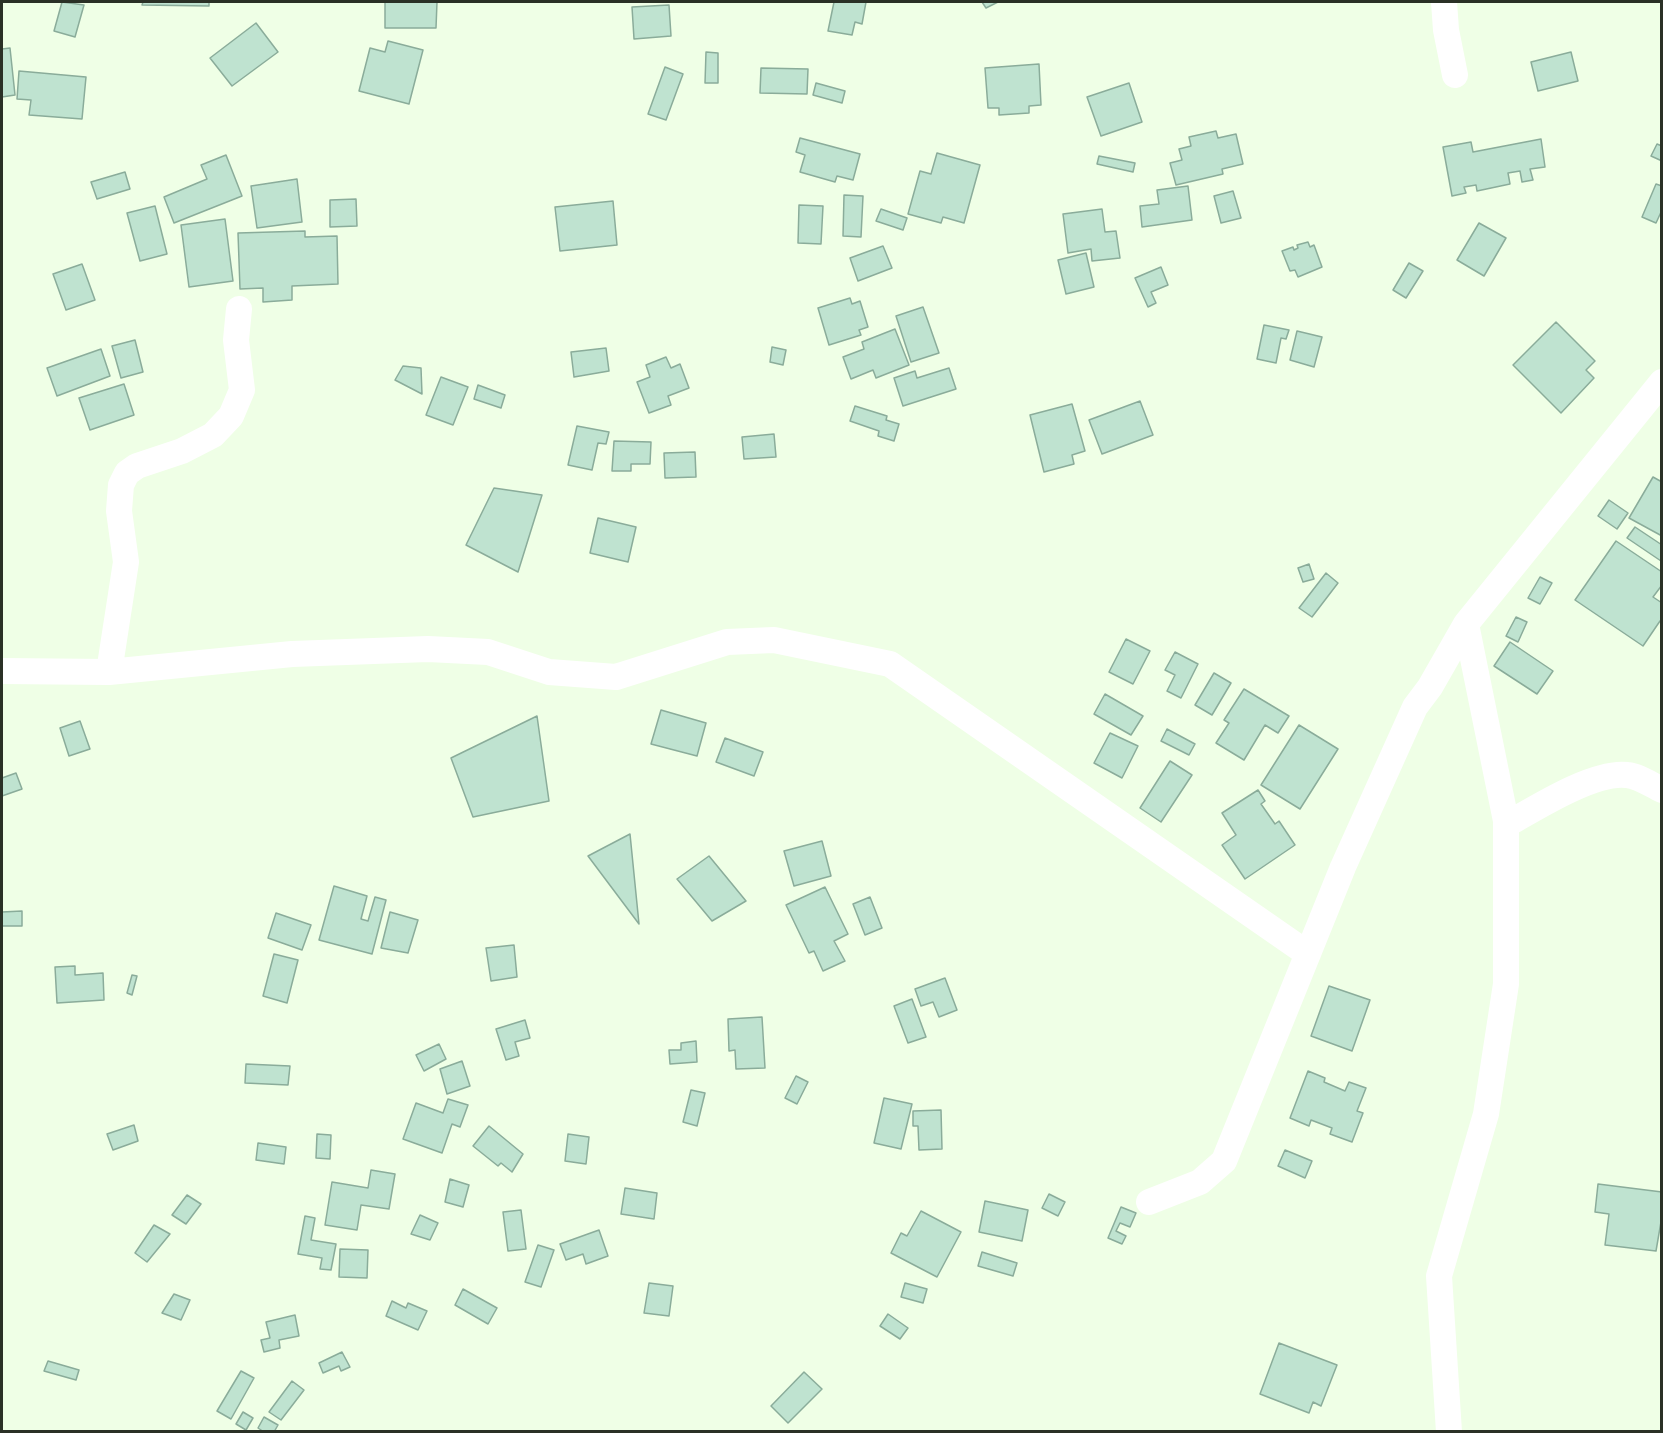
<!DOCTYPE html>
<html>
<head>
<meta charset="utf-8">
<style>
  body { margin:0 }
  #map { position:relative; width:1663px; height:1433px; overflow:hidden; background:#efffe6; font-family:"Nunito Sans",sans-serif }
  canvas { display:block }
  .frame { position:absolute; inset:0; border:3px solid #2a3126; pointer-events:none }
</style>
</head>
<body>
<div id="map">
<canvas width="1663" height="1433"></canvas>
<div class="frame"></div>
</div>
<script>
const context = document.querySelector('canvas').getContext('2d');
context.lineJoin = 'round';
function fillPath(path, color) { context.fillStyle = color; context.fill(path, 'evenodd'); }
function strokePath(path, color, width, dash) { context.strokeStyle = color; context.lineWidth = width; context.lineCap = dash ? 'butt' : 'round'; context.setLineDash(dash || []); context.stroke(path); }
const building = new Path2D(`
  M62,2L84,5L75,37L54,31Z
  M143,2H209V6L142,5Z
  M385,2H437L436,28H385Z
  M834,2H866L862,24L855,22L852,35L828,31Z
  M982,2H998L986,8Z
  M669,5L671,36L634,39L632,7Z
  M256,23L278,52L232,86L210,58Z
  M388,41L423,50L409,104L359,91L370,48L385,52Z
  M10,48L15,95L2,97V49Z
  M706,52L718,53V83H705Z
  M1571,52L1578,81L1538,91L1531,62Z
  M1039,64L1041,105L1029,106V113L999,115V108H988L985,68Z
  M665,67L683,74L666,120L648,114Z
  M761,68L808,69L807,94L760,93Z
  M19,71L86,77L82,119L29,115L31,100L17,99Z
  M816,83L845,91L842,103L813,95Z
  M1129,83L1142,122L1101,136L1087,97Z
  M1216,131L1218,138L1236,134L1243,164L1222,169L1223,174L1176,185L1170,163L1182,160L1179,149L1191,146L1189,137Z
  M800,138L860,154L853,180L837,176L835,182L800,172L805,155L796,152Z
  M1541,139L1545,167L1530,169L1533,180L1522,182L1520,171L1508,173L1510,184L1477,191L1476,185L1464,187L1466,193L1452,196L1443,147L1471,142L1473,152Z
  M1657,144L1662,146V161L1651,156Z
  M937,153L980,165L964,223L943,217L941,223L908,214L920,171L931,174Z
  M226,155L242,196L174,223L164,197L207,179L201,165Z
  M1099,156L1135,163L1133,172L1097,164Z
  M125,172L130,189L97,199L91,182Z
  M297,179L302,222L257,228L251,186Z
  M1656,184L1662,186V210L1656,223L1642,217Z
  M1188,186L1192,220L1142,227L1140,206L1159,204L1157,190Z
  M1233,191L1241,218L1221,223L1214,196Z
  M844,195L863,196L861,237L843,236Z
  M356,199L357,226L330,227V200Z
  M613,201L617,245L560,251L555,207Z
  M799,205L823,206L821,244L798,243Z
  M155,206L167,254L140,261L127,213Z
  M881,209L907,218L903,230L876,221Z
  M1102,209L1105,232L1116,231L1120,258L1092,261L1091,249L1068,253L1063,214Z
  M225,219L233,281L189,287L181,225Z
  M1479,223L1506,238L1484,276L1457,260Z
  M305,231V237L337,236L338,284L292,286V300L263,302V288L240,289L238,233Z
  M1308,242L1310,247L1314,245L1322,267L1298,277L1295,270L1290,271L1282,251L1293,247L1294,250L1298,248L1297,245Z
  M883,246L892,268L858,281L850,258Z
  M1086,253L1094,287L1066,294L1058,260Z
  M1409,263L1423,271L1406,298L1393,290Z
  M82,264L95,300L66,310L53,274Z
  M1161,267L1168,285L1151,292L1156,303L1148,307L1135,278Z
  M850,298L852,304L860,301L868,327L859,330L861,335L829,345L818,308Z
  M923,307L939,353L911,362L896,316Z
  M1556,322L1595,361L1586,370L1594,378L1561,413L1513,365Z
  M1264,325L1289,330L1286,339L1281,338L1276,363L1257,359Z
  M895,329L909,365L876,378L873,370L851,379L843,357L864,349L862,342Z
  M1297,331L1322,337L1314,367L1290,360Z
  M135,340L143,372L121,378L112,346Z
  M772,347L786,350L783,365L770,362Z
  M606,348L609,371L574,377L571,352Z
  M101,349L110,376L57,396L47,368Z
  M666,357L671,368L680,364L689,388L668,396L671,405L649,413L637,382L650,377L646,365Z
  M403,366L421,368L422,394L395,380Z
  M949,368L956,389L903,406L894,378L915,371L917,378Z
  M441,377L468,387L453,425L426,415Z
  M124,384L134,415L90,430L79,398Z
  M478,385L505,395L501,408L474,399Z
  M1140,401L1153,435L1102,454L1089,420Z
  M1072,404L1085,451L1072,455L1074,464L1044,472L1030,415Z
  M855,406L887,416L886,420L899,424L894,441L878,436L879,431L850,421Z
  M577,426L609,432L606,444L598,443L592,470L568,465Z
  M774,434L776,457L744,459L742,437Z
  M614,441L651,442L650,464H631V471H612Z
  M695,452L696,477L665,478L664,453Z
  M1653,477L1662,482V536L1629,518Z
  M494,488L542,495L518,572L466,545Z
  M1609,500L1628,513L1617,529L1598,516Z
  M598,518L636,527L628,562L590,553Z
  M1635,527L1662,545L1661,561L1627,538Z
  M1616,541L1662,572V585L1653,597L1662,603V622L1660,621L1643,646L1575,600Z
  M1309,564L1314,579L1303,582L1298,568Z
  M1326,573L1338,583L1312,617L1299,608Z
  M1540,577L1552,583L1540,604L1528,598Z
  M1516,617L1527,622L1518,642L1506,636Z
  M1126,639L1150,651L1133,684L1109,672Z
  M1510,642L1553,671L1537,694L1494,666Z
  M1175,652L1198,664L1181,698L1167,691L1175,675L1165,670Z
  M1214,673L1231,683L1212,715L1195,705Z
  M1244,689L1289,716L1278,733L1265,725L1244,760L1216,743L1229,723L1224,720Z
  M1105,694L1143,716L1131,735L1094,714Z
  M661,710L706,723L697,756L651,744Z
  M537,716L549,801L473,817L451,758Z
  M80,721L90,749L69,756L60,728Z
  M1299,725L1338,749L1300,809L1261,785Z
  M1167,729L1195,744L1189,755L1161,741Z
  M1110,733L1138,746L1122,778L1094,763Z
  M725,738L763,752L754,776L716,762Z
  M1170,761L1192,775L1161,822L1140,808Z
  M16,773L22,789L2,796V778Z
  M1258,790L1265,801L1261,804L1275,824L1279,821L1295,845L1245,879L1222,845L1236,835L1222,813Z
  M630,834L639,924L588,856Z
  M822,841L831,876L794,886L784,851Z
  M709,856L746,901L712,921L677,879Z
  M334,886L367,896L361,919L368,921L375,897L386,900L372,954L319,940Z
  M825,887L848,934L834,941L845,961L823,971L814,951L809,953L786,905Z
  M870,897L882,928L865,935L853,904Z
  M22,911V926H2V912Z
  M390,912L418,920L408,953L381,948Z
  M276,913L311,925L302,950L268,938Z
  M514,945L517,977L491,981L486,948Z
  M274,954L298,960L287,1003L263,996Z
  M75,966V975L103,973L104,1000L57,1003L55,967Z
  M132,975L137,976L132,995L127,993Z
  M945,978L957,1010L939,1017L933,1002L921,1006L915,989Z
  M1329,986L1370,1000L1352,1051L1311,1036Z
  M912,999L926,1037L908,1043L894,1006Z
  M762,1017L765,1068L736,1069L735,1050L729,1051L728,1019Z
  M525,1020L530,1038L515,1042L519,1056L506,1060L496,1029Z
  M696,1041L697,1062L670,1064L669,1050H681V1043Z
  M439,1044L446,1059L424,1071L416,1055Z
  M462,1061L470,1086L447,1094L440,1069Z
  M246,1064L290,1066L288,1085L245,1083Z
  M1308,1071L1325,1078L1324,1082L1345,1091L1349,1082L1366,1088L1357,1111L1363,1113L1352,1142L1330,1134L1332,1128L1311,1120L1309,1126L1290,1118Z
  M796,1076L808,1082L797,1104L785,1098Z
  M691,1090L705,1093L697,1126L683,1122Z
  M884,1098L912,1104L901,1149L874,1143Z
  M448,1099L468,1105L460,1127L452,1124L442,1153L403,1139L416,1103L443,1113Z
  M941,1110L942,1149L919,1150L918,1126H913V1111Z
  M134,1125L138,1141L113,1150L107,1134Z
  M489,1126L523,1154L512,1172L501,1163L498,1166L473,1146Z
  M317,1134L331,1135L330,1159L316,1158Z
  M568,1134L589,1137L586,1164L565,1161Z
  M258,1143L286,1147L284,1164L256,1160Z
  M1285,1150L1312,1161L1305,1178L1278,1166Z
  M371,1170L395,1174L389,1209L361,1205L357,1230L325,1225L332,1182L368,1188Z
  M450,1179L469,1185L463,1207L445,1202Z
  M1598,1184L1662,1192V1216L1656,1251L1605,1245L1609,1214L1595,1212Z
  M625,1188L657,1193L654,1219L621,1214Z
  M1049,1194L1065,1202L1058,1216L1042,1208Z
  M187,1195L201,1204L186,1224L172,1215Z
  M985,1201L1028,1210L1022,1241L979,1232Z
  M1121,1207L1136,1213L1130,1227L1120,1223L1116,1231L1126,1236L1122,1244L1108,1238Z
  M521,1210L526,1249L508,1251L503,1212Z
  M921,1211L961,1232L937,1277L891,1253L901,1233L907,1236Z
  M420,1215L438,1223L430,1240L411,1234Z
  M305,1216L315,1218L311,1240L336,1244L331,1270L320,1269L322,1258L298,1254Z
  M154,1225L170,1234L147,1262L135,1253Z
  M599,1230L608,1256L586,1264L583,1254L566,1260L560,1244Z
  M538,1245L554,1250L541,1287L525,1282Z
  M340,1249L368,1250L367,1278L339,1277Z
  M982,1252L1017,1263L1013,1276L978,1266Z
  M649,1283L673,1286L669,1316L644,1313Z
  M905,1283L927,1289L923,1303L901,1297Z
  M463,1289L497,1308L488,1324L455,1305Z
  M174,1294L190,1300L181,1320L162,1313Z
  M392,1301L406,1308L408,1303L427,1311L418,1330L386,1316Z
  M888,1314L908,1328L900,1339L880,1326Z
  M295,1315L299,1336L279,1340L280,1348L264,1352L261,1340L270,1338L266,1322Z
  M1279,1343L1337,1365L1321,1406L1313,1402L1309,1413L1260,1394Z
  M342,1352L350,1367L341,1371L339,1366L323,1373L319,1363Z
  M48,1361L79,1370L76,1380L44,1371Z
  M241,1371L254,1378L231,1419L217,1411Z
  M804,1372L822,1389L788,1423L771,1406Z
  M292,1381L304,1390L281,1420L269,1412Z
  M243,1412L253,1418L246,1430L236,1424Z
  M264,1417L278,1425L274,1432H264L258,1428Z`);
fillPath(building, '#bfe3d0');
strokePath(building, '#8aac9a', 1.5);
strokePath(new Path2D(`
  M1444,2L1446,30L1455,75
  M2,671L109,672L292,654L428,649L488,652L549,672L616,677L727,642L774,640L890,664L1308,954
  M109,672L126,562L119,511L121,485L127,473L137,466L182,451L213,435L231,416L242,390L236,340L239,309
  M1506,821L1511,822C1539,806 1595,771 1627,775C1639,776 1651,785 1662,790
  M1149,1202L1200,1182L1224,1161L1343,867L1415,707L1430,687L1466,624
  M1449,1432L1439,1276L1486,1114L1506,984V821L1466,624L1662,382`), '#fff', 26);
</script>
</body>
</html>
